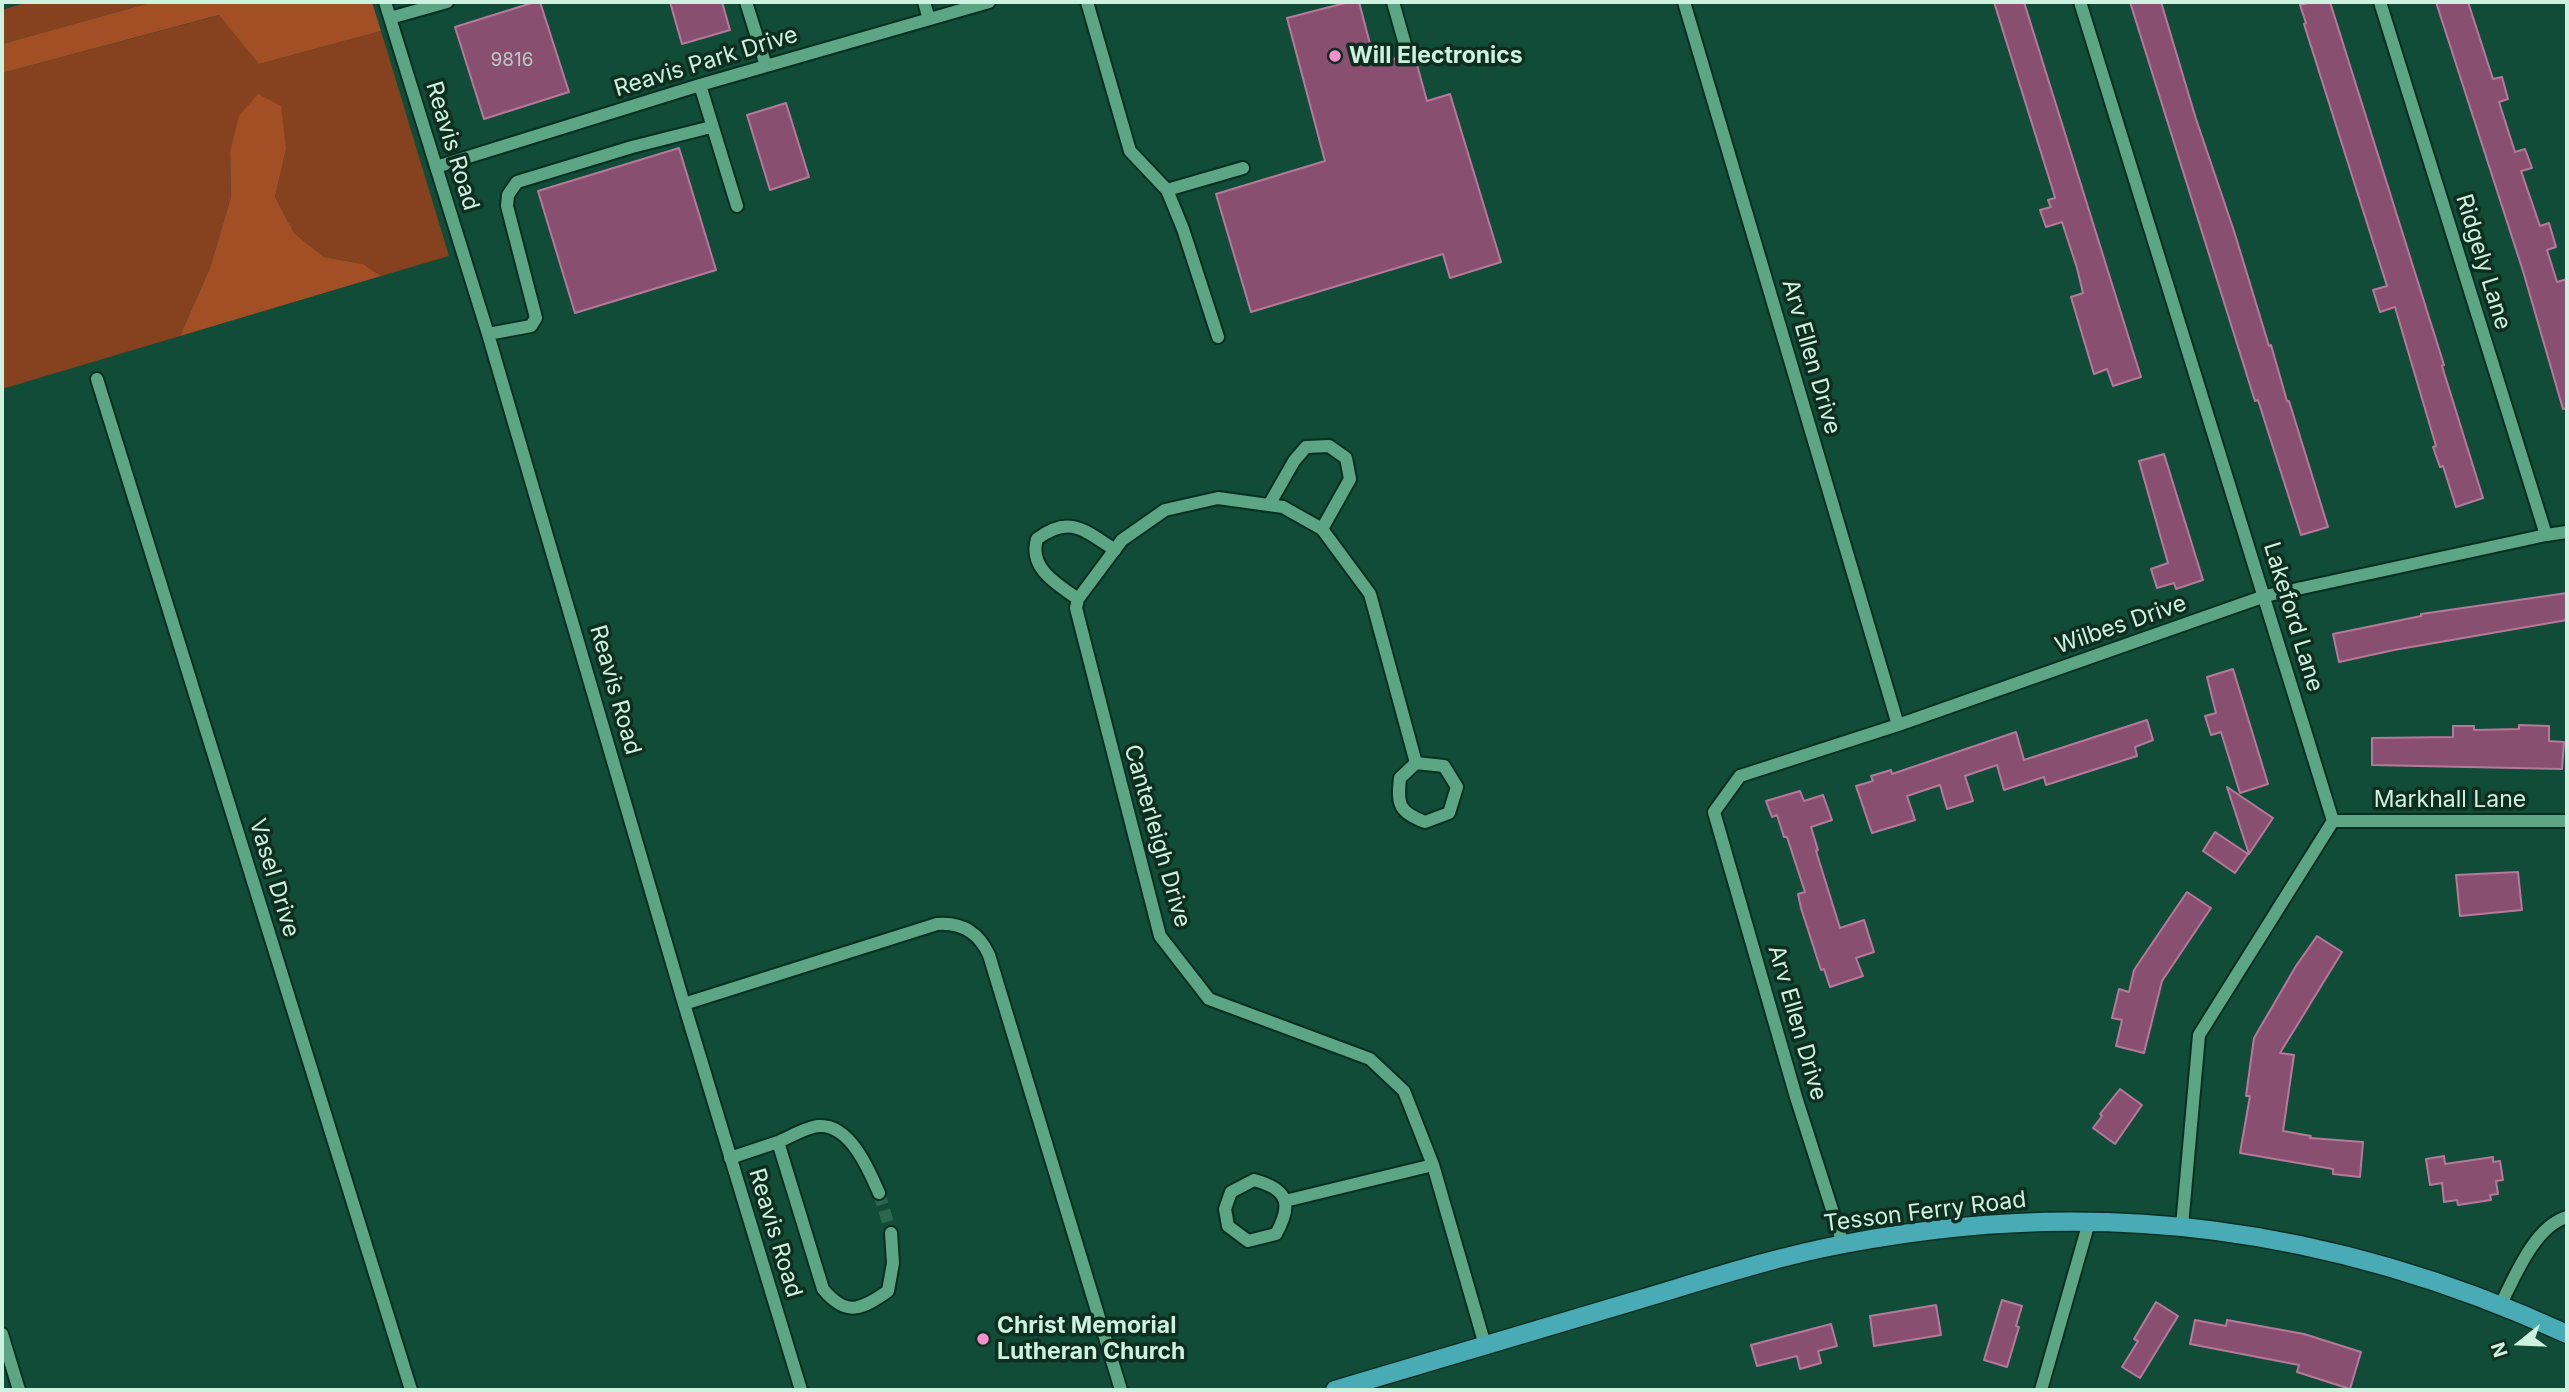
<!DOCTYPE html>
<html>
<head>
<meta charset="utf-8">
<style>
  body { margin:0 }
  #map { position:relative; width:2569px; height:1392px; overflow:hidden; background:#104c37; font-family:Inter,sans-serif }
  canvas { display:block }
  .frame { position:absolute; inset:0; border:4px solid #cef2e0; pointer-events:none }
  .north { position:absolute; left:2485px; top:1308px; width:70px; height:70px; -webkit-text-stroke:5px #0f2e21; paint-order:stroke; rotate:252deg; font-size:19px; font-weight:700; line-height:28px; text-align:center; color:#cef2e0 }
  .north::after { content:''; display:block; margin:auto; width:24px; height:32px; background:#cef2e0; clip-path:polygon(50% 0,100% 100%,50% 72%,0 100%) }
</style>
</head>
<body>
<div id="map">
<canvas width="2569" height="1392"></canvas>
<div class="frame"></div>
<div class="north">N</div>
</div>
<script>
const context = document.querySelector('canvas').getContext('2d');
context.lineJoin = 'round';
function fillPath(path, color) { context.fillStyle = color; context.fill(path, 'evenodd'); }
function strokePath(path, color, width, dash) { context.strokeStyle = color; context.lineWidth = width; context.lineCap = dash ? 'butt' : 'round'; context.setLineDash(dash || []); context.stroke(path); }
function write(font, color, halo, rows, align = 'center') {
  context.font = font + ' Inter,sans-serif'; context.lineWidth = 7; context.setLineDash([]); context.textBaseline = 'middle'; context.strokeStyle = halo; context.fillStyle = color; for (const [text, x, y, turn = 0] of rows) {
    context.save(); context.translate(x, y); context.rotate((+turn || 0) * Math.PI / 180); context.textAlign = isNaN(turn) ? turn : align; if (halo) context.strokeText(text, 0, 0); context.fillText(text, 0, 0); context.restore();
  }
}
fillPath(new Path2D(`
  M28,2H153L2,44V10Z
  M220,15L259,64L381,31L449,256L381,276L363,264L324,257L294,233L275,197L286,149L230,152L231,197L210,268L180,336L2,389V73Z`), '#86411f');
fillPath(new Path2D(`
  M153,2H372L381,31L259,64L219,15L2,73V44Z
  M258,94L281,106L286,149L275,197L294,233L324,257L363,264L381,276L180,336L210,268L231,197L230,152L239,116Z`), '#a34f25');
const building = new Path2D(`
  M535,2H540L569,92L484,119L455,27Z
  M670,2H722L730,30L682,44Z
  M1349,2H1359L1375,63L1414,54L1427,101L1450,94L1501,262L1450,278L1443,254L1251,312L1216,194L1325,161L1287,18Z
  M1994,2H2024L2141,377L2113,386L2107,369L2094,374L2071,297L2083,293L2077,268L2062,222L2046,227L2040,210L2051,207L2048,200L2055,198L2054,194Z
  M2130,2H2161L2196,119L2234,231L2269,346L2271,345L2287,401H2289L2328,527L2301,535L2258,400L2255,401Z
  M2311,2H2330L2444,365L2442,366L2483,498L2456,507L2443,466L2440,467L2433,447L2436,446L2395,307L2380,312L2373,290L2387,286L2304,24L2306,23L2300,5Z
  M2436,2H2468L2493,79L2502,77L2508,99L2499,102L2515,152L2525,149L2532,168L2521,171L2540,226L2549,223L2556,247L2547,250L2557,282L2567,279V408L2563,409L2523,271Z
  M786,103L809,177L770,190L747,115Z
  M679,148L716,270L575,313L538,191Z
  M2164,454L2203,580L2176,589L2174,583L2157,588L2151,569L2168,563L2139,461Z
  M2567,593V620L2394,650L2339,662L2333,634L2421,616V614Z
  M2233,669L2268,784L2240,793L2221,732L2211,735L2205,716L2216,713L2207,677Z
  M2147,720L2153,740L2135,747L2137,756L2046,785L2044,777L2004,790L1997,765L1965,776L1973,801L1947,809L1940,785L1907,796L1915,820L1872,833L1856,786L1873,781L1871,776L1891,770L1892,774L2016,732L2024,760Z
  M2519,725L2549,726V741L2564,742L2562,769L2372,765V738L2453,737V726H2474V730L2519,729Z
  M2227,787L2273,818L2249,854Z
  M1800,791L1804,801L1823,795L1832,820L1811,827L1818,850L1816,851L1840,928L1864,920L1874,952L1856,958L1863,976L1830,987L1824,969L1821,970L1801,908L1798,894L1805,892L1787,837H1784L1777,815L1772,817L1766,801Z
  M2215,832L2248,854L2235,873L2203,851Z
  M2518,872L2522,910L2460,916L2456,875Z
  M2187,892L2211,908L2162,981L2144,1053L2116,1046L2122,1020L2112,1018L2119,989L2129,992L2134,970Z
  M2317,936L2342,952L2280,1053L2294,1055L2283,1131L2311,1136L2310,1138L2363,1142L2360,1177L2333,1174V1169L2240,1153L2250,1096H2246L2254,1038L2296,966Z
  M2120,1089L2142,1105L2115,1144L2093,1128L2102,1116L2100,1114Z
  M2444,1156L2445,1164L2493,1157V1162L2500,1161L2503,1180L2496,1181L2498,1194L2490,1195L2491,1200L2458,1205L2457,1200L2444,1202L2442,1183L2430,1185L2426,1159Z
  M2002,1300L2022,1306L2016,1326L2019,1327L2007,1367L1984,1360Z
  M2156,1302L2178,1316L2140,1378L2122,1367L2138,1341L2134,1339Z
  M1936,1305L1941,1335L1874,1346L1870,1316Z
  M2195,1320L2226,1326L2227,1320L2304,1334L2361,1352L2350,1389L2297,1372L2299,1365L2190,1344Z
  M1831,1324L1837,1346L1818,1351L1821,1363L1800,1369L1797,1356L1757,1366L1751,1345Z`);
fillPath(building, '#884f70');
strokePath(building, '#b6799c', 2);
strokePath(new Path2D(`
  M879,1193L891,1233`), '#2c6550', 12, [12, 6]);
const minor = new Path2D(`
  M385,2L488,334L684,1004L801,1390
  M746,2L766,66
  M924,2L929,19
  M1087,2L1130,151L1167,190L1183,229L1218,337
  M1393,2L1406,48
  M1684,2L1898,725
  M2080,2L2333,821L2199,1035L2182,1226
  M2380,2L2546,535
  M390,18L447,2
  M700,85L737,206
  M436,167L700,85L989,2
  M1167,190L1243,168
  M488,334L531,326L536,318L507,206L508,195L517,182L632,147L711,127
  M97,379L411,1390
  M1269,505L1294,461L1306,447L1329,446L1346,458L1350,479L1322,529
  M1078,599C1057,584 1028,568 1037,539C1070,514 1085,531 1115,550
  M1416,763L1370,594L1322,529L1283,507L1218,498L1165,510L1122,540L1078,599L1076,608L1160,936L1209,999L1370,1059L1404,1091L1433,1165L1485,1345
  M1416,763L1444,766L1457,787L1449,813L1425,822C1399,812 1397,805 1400,778Z
  M2333,821H2567
  M684,1004L937,924C962,922 979,933 989,955L1121,1390
  M730,1158L778,1142
  M1254,1180C1288,1189 1293,1204 1276,1234L1248,1241L1228,1226L1225,1209L1231,1192Z
  M879,1193C869,1170 850,1124 819,1126C806,1127 790,1137 778,1142L823,1289C846,1317 861,1310 888,1291L893,1263L891,1233
  M1285,1201L1433,1165
  M1843,1244L1796,1097L1714,812L1740,776L1898,725L2265,596L2546,535L2567,532
  M2501,1304C2515,1276 2535,1226 2567,1217
  M2,1334L19,1390
  M2041,1390L2089,1222`);
const major = new Path2D(`
  M1335,1390C1437,1360 1539,1329 1641,1299C1708,1279 1775,1257 1844,1244C2097,1195 2334,1227 2567,1334`);
strokePath(minor, '#052f20', 16);
strokePath(major, '#052f20', 21);
strokePath(minor, '#5ca686', 12);
strokePath(major, '#48abb5', 18);
for (const [x, y, r, color] of [
  [1335,56,7,"#f790cd"],
  [983,1339,7,"#f790cd"]
]) { const dot = new Path2D(); dot.arc(x, y, r, 0, 2 * Math.PI); context.fillStyle = color; context.fill(dot); strokePath(dot, '#0f2e21', 2.5); }
write('19px', '#bcc9c4', null, [
  ["9816",512,60]
]);
write('bold 23px', '#cef2e0', '#0f2e21', [
  ["Will Electronics",1349,56],
  ["Christ Memorial",997,1326],
  ["Lutheran Church",997,1352]
], 'left');
write('23px', '#cef2e0', '#0f2e21', [
  ["Reavis Park Drive",706,62,-17],
  ["Reavis Road",452,146,73],
  ["Ridgely Lane",2483,262,73],
  ["Arv Ellen Drive",1811,357,74],
  ["Lakeford Lane",2293,617,73],
  ["Wilbes Drive",2121,625,-19],
  ["Reavis Road",615,690,74],
  ["Markhall Lane",2450,800],
  ["Canterleigh Drive",1157,836,74],
  ["Vasel Drive",274,878,73],
  ["Arv Ellen Drive",1797,1023,74],
  ["Tesson Ferry Road",1925,1212,-7],
  ["Reavis Road",775,1233,73]
]);
</script>
</body>
</html>
